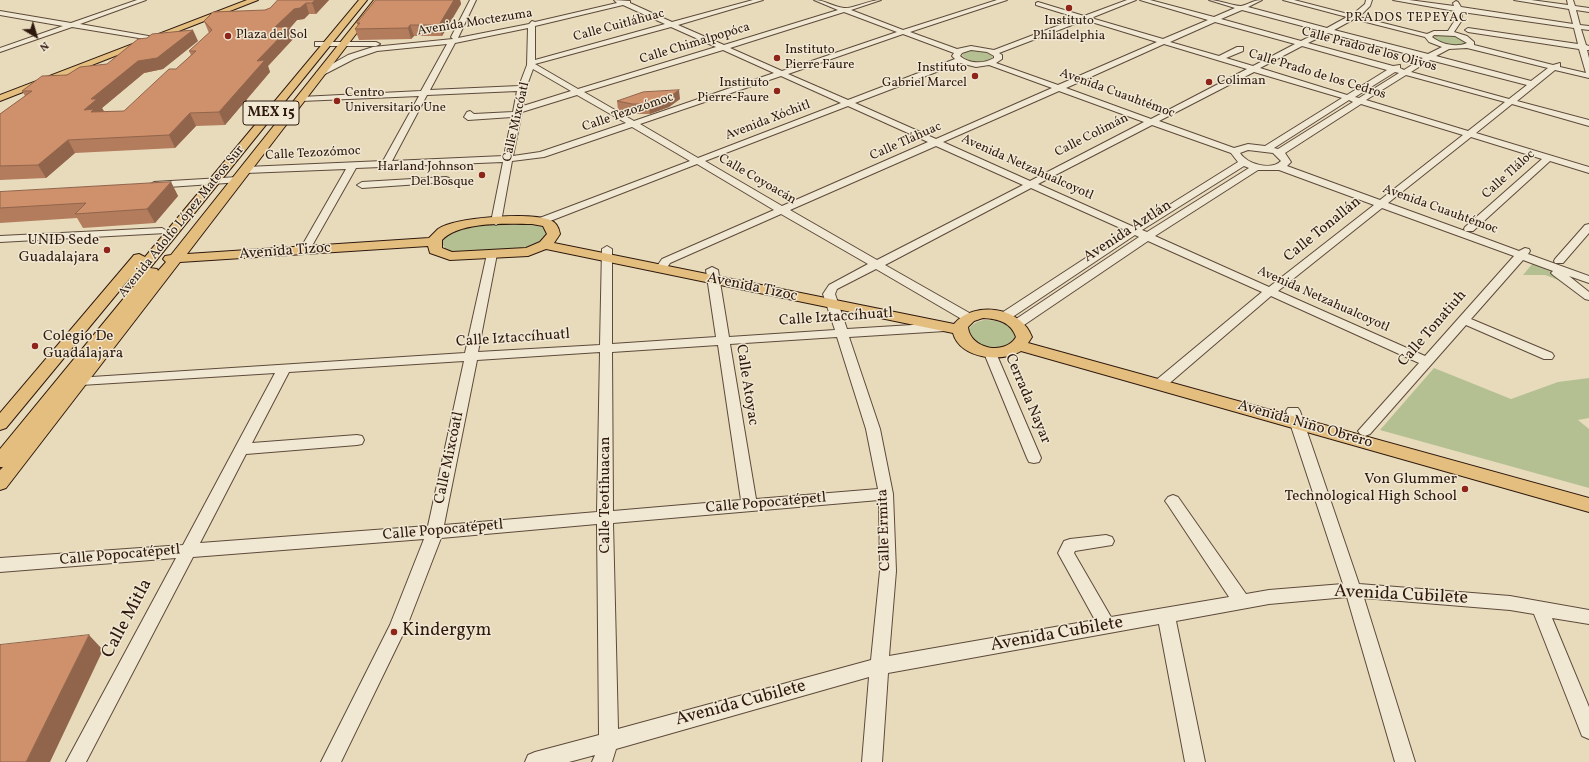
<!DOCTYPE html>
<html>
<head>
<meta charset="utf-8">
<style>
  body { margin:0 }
  #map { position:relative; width:1589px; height:762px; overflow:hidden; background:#e8dbbc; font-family:Vollkorn,serif }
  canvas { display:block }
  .north { position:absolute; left:16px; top:16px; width:40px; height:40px; -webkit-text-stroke:3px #f0e8d3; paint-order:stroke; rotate:142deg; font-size:11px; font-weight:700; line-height:16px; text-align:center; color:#2f190e }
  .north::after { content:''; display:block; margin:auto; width:14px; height:18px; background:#2f190e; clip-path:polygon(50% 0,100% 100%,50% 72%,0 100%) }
</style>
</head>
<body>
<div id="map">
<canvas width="1589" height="762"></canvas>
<div class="north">N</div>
</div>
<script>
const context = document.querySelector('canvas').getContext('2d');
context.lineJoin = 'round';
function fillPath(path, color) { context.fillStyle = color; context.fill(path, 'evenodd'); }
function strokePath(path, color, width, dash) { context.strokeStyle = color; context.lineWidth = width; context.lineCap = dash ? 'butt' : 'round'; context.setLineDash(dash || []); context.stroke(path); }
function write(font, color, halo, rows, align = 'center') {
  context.font = font + ' Vollkorn,serif'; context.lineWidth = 3; context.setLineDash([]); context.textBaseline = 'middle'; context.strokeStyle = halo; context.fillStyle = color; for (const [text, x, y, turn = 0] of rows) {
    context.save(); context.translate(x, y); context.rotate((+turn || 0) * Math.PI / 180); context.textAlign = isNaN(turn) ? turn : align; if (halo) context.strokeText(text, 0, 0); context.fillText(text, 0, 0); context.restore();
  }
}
fillPath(new Path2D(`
  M1436,35L1454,36L1467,42C1460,48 1443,44 1435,39L1434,38Z
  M978,50L990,54L993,57C986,64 968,63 962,55L966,52Z
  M534,223L546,229L549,235L545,240L528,249L453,253L446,249L442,244C443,240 444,236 447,234C464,222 513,224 534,223Z
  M1533,263L1551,270L1569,284L1545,275H1523Z
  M984,320C996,320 1012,323 1015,337L1014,341C996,352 980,351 968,333C970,324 976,322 984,320Z
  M1434,368L1511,399L1558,382L1589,378V418L1578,420L1589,429V488L1380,430Z`), '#b4c092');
const minor = new Path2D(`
  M137,0H146L80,24L154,37L158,39L157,41L72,27L0,52V48L63,26L0,15V11L71,23Z
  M470,0H476L458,38L529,24L532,21L535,22L617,3L614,0L630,1V3L672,22L753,0H763L678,25L724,45L838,10L814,0C825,0 833,7 844,8C853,9 869,0 881,0L851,10L903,30L997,0H1007L910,32L957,49L971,46L994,50L1078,18L1036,5V3L1038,2L1084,16L1127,0H1136L1091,18L1163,39L1208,20L1140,0H1150L1214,17L1235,8L1209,0C1220,0 1232,6 1241,6C1247,5 1253,0 1262,0L1248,7L1327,28L1347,17L1283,0H1294L1352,15L1365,4L1366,0H1372L1370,6L1359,17L1427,34L1434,31H1448L1455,20V11L1393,0H1409L1454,6L1453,3L1456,1L1458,2L1461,7L1573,24L1569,9L1514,0H1531L1568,5L1567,0H1573L1575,6L1589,8V12L1576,10L1580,25L1589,26V30L1581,29L1586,45L1589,46V50H1587L1589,58V78L1555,70L1517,101L1589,120V126L1512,104L1476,133L1589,167V173L1550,161L1473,231H1465L1519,251L1525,248L1529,249L1530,251L1528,254L1589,276V283L1569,276L1589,292V300L1585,299L1553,275L1551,273L1553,271L1523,260L1471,319L1552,353L1554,356L1552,359H1544L1466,325L1370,434L1365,436L1360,434L1358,431L1419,363L1271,296L1165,387H1155L1153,384L1155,381L1262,292L1148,241L1021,327H1013L1011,324L1013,321L1139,237L1135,235L1008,320H1000L998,317L1000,314L1127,231L1031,188L885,265L973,315L975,318L973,321H965L876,269L837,289L835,294L847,329L945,323L951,327L945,331L849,337L880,429L893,494L896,571L889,656L1095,620L1058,553L1064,541L1070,539L1106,535L1112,537L1114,541L1112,545L1075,551L1074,553L1111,617L1229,597L1168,505L1165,501L1168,497L1173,495L1178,497L1246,594L1269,590L1343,584L1286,411L1288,408H1298L1300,411L1359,584L1510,596L1589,610V624L1552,618L1589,707V739L1582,736L1534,614L1510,610L1364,598L1415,762H1395L1347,597L1269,604L1176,621L1205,762H1185L1159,624L888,673L882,762H862L869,677L616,749L612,762H592L595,755L569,762H525L528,755L535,752L599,735L597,524L441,538L407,626L341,762H321L390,625L424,539L193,557L86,762H66L176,558L0,572V558L183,545L275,373L81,385L76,384L74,381L76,378L465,353L487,254L492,251L497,254L478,352L600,345L602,249L607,246L612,249V344L716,337L706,270L712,267L718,270L729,337L835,330L823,294L829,285L868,264L781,214L670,263L665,271H657L655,269L662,259L774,210L697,164L545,223H537L536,221L537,219L690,161L632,127L544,157L512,161L501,222L496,225L491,222L503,162L356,168L313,244L312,246H304L303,244L346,169L246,173L241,170L246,167L383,161L419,96L301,101L297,99L301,97L421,91L447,44L377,51L354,59L323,75L316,73L348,55L373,47L453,39L451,37ZM623,5L665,24L535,60V26ZM1242,10L1321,31L1301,41L1221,19ZM844,12L897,32L782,71L730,48ZM1462,12L1574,28L1578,44L1468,28L1465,30L1468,32L1579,49L1586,73L1560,67V63L1553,65L1474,45V42L1467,36L1454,32L1462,20ZM1354,19L1425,37L1429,42L1442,47L1428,54L1334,30ZM1085,20L1157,42L1058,85L996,63L1002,59V55L999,53ZM1215,22L1295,44L1253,66L1226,58L1243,51V47H1237L1219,56L1170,42ZM671,27L716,47L578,89L535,64ZM528,28L527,65L519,86L430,90L455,43ZM1328,33L1423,58L1404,70L1400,68V65L1393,66L1308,43ZM903,34L954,53L952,56L955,59L848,100L788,74ZM1434,35L1455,36L1467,43C1456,48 1441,44 1432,37ZM1164,44L1247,69L1151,119L1066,88ZM1302,46L1387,70L1347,95L1260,68ZM1467,48L1548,68L1531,81L1436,56L1449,49ZM723,50L774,73L634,121L584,92ZM971,50L987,52L994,56V58C984,64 969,64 960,56L962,53ZM1430,60L1527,85L1509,99L1411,72ZM960,63L976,67L989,65L1052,88L936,139L855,103ZM533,69L571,91L523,106L526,88ZM1254,72L1342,98L1265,146L1248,144L1234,148L1159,121ZM1395,72L1399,73L1359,98L1355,97ZM1406,75L1505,102L1468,131L1366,100ZM781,76L841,103L698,158L640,124ZM517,91L513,112L474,114L470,111L467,112L464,117L468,120L512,117L504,156L392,161L427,95ZM1059,91L1144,122L1030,181L943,142ZM577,95L626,123L540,152L513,156L522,112ZM1349,100L1353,102L1278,149L1274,148ZM1361,104L1463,135L1380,200L1287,166L1291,162L1285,153ZM848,106L928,142L782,206L705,161ZM1152,125L1231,153L1238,162L1134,227L1038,184ZM1471,137L1542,159L1465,227L1464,229L1465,231L1388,203ZM936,146L1023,185L877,260L790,210ZM1248,150L1273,153L1281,161C1271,171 1247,164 1240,153ZM1244,166L1249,168L1147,232L1142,230ZM1258,170H1279L1374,205L1269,287L1155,236ZM1382,208L1514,256L1425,356L1278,291ZM837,337L866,429L878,489L756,499L730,344ZM718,345L741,500L613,511L612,352ZM600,352L597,512L444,525L477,360ZM464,361L428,526L200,543L246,454L357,445L362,444L364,440L362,436L357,435L252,443L289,372ZM879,500L880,571L871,660L618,729L613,523Z
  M315,42H376L380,44L376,46H315Z
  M238,177L243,180L241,182L154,188L149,185L154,182Z
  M446,177L449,178V182L362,188L357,185L362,182Z
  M1589,224V233L1563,263H1555L1554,261L1555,259L1585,225Z
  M162,228L167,231L166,233L0,242V236Z
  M990,349L996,353L1041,458L1039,462L1034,463L1029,462L1027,458L984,353Z`);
const major = new Path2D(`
  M247,0H258L0,101V95Z
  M359,0H367L150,268L157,269L158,271L166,262L163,259L165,256L171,255L374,0H382L187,254L429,238C432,235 435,232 438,229C456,217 530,212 550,220C556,222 559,228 560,234L554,243L954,324C974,300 1021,307 1032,337L1028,343L1589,498V512L1021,351C1002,363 960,359 953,333L546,249L528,256L450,260L430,253L428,246L180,262L6,488L0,490V470L3,467H0V449L138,281L131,280L130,278L6,428L0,430V413L134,255L139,254L145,257ZM532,224L543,226L547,234L540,242L526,248L452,252L442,248V240C461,221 506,224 532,224ZM983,318C998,319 1011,322 1016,337C1005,356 970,349 968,327L974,321Z`);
strokePath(minor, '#5d4a3a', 2);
strokePath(major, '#2f190e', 2);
fillPath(minor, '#f0e8d3');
fillPath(major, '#e4be7e');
fillPath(new Path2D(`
  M278,0H329L316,14H309L304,19L297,20L290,28L294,38L268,66L270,72L225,125L196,126L175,148L75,153L46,178L0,180V114L25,96L22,91L67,75L107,64L198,41L163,69L144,73L102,108L104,111H124L176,69L191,55L189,51L209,33L204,21L265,10L270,8Z
  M376,0H460L461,4L442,36H414L411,39L359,40L355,29L358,26L357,23Z
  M680,99L669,107L650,114H633L618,110L617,101Z
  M171,182L178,196L155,223L83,228L77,218L0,223V192Z`), '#b27c5d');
fillPath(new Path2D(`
  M315,0H329L316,14L312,3Z
  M454,0H460L461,4L442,36L439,25Z
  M306,3L309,14L304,19L297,20L290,28L294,38L268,66L270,72L225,125L219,112L257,61L275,27L294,9Z
  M410,25L414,36L411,39L408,28Z
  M193,30L198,41L163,69L144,73L102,108L104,112L98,116L84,110L91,99L138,61Z
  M679,90L680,99L669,107L650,114L649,104Z
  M190,113L196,126L175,148L169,135Z
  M68,140L75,153L46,178L38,165Z
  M171,182L178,196L155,223L147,209Z
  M89,635L103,650L50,762H26Z`), '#91654c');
const building = new Path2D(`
  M278,0H315L312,3H306L300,8L294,9L275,27H290L257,61L265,60L219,112L190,113L169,135L68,140L38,165L0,166V114L32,91H22L42,76L67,75L80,67L107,64L138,39L147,38L152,34L193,30L157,58L138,61L91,99H97L84,110L94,109L91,112L124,111L169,69H176L196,51H189L212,30L204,21L213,12L265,10L270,8Z
  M376,0H454L439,25H410L408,28L355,29L360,23H357Z
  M679,90L668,98L649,104H632L617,101L643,92Z
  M171,182L147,209L75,214L86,203L0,208V192Z
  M89,635L26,762H0V645Z`);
fillPath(building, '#cf906c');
strokePath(building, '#91654c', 1);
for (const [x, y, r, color] of [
  [1069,8,4,"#8f2418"],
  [228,36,4,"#8f2418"],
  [777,58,4,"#8f2418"],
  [975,76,4,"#8f2418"],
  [1209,82,4,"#8f2418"],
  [777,91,4,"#8f2418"],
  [337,101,4,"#8f2418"],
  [482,175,4,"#8f2418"],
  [107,250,4,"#8f2418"],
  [35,346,4,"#8f2418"],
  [1465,489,4,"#8f2418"],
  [394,632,4,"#8f2418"]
]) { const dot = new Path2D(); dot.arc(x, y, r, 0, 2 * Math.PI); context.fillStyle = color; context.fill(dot); strokePath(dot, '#f0e8d3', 1.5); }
context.letterSpacing = '1px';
write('13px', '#2f190e', '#f0e8d3', [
  ["PRADOS TEPEYAC",1407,19]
]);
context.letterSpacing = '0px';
write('13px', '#2f190e', '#f0e8d3', [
  ["Instituto",1069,22,"center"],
  ["Philadelphia",1069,37,"center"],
  ["Plaza del Sol",236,36],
  ["Instituto",785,51],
  ["Pierre Faure",785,66],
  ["Instituto",967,69,"right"],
  ["Gabriel Marcel",967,84,"right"],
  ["Coliman",1217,82],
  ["Instituto",769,84,"right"],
  ["Pierre-Faure",769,99,"right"],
  ["Centro",345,94],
  ["Universitario Une",345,109],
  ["Harland Johnson",474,168,"right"],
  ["Del Bosque",474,183,"right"]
], 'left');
write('13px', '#2f190e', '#f0e8d3', [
  ["Avenida Moctezuma",475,23,-9],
  ["Calle Cuitláhuac",619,26,-15],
  ["Calle Chimalpopóca",695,44,-17],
  ["Calle Prado de los Olivos",1369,50,15],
  ["Calle Prado de los Cedros",1317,75,17],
  ["Avenida Cuauhtémoc",1117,94,20],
  ["Calle Tezozómoc",628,113,-19],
  ["Avenida Xóchitl",768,121,-21],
  ["Calle Mixcóatl",517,122,-77],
  ["Calle Colimán",1092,136,-27],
  ["Calle Tláhuac",906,142,-24],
  ["Calle Tezozómoc",313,154,-3],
  ["Avenida Netzahualcoyotl",1027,168,24],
  ["Calle Tláloc",1509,175,-42],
  ["Calle Coyoacán",757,180,30],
  ["Avenida Cuauhtémoc",1440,210,20],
  ["Avenida Adolfo López Mateos Sur",182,222,-51],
  ["Avenida Netzahualcoyotl",1323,300,24]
]);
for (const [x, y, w] of [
  [271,113,56]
]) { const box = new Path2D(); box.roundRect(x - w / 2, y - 12, w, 24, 3); context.fillStyle = '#f0e8d3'; context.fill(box); strokePath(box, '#2f190e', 1); }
write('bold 14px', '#2f190e', null, [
  ["MEX 15",271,113]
]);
write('15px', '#2f190e', '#f0e8d3', [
  ["Calle Tonallán",1323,230,-39],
  ["Avenida Aztlán",1128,232,-33],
  ["Avenida Tizoc",285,252,-4],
  ["Avenida Tizoc",752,288,12],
  ["Calle Iztaccíhuatl",836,318,-4],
  ["Calle Tonatiuh",1433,329,-49],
  ["Calle Iztaccíhuatl",513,339,-4],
  ["Calle Atoyac",746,385,81],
  ["Cerrada Nayar",1027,399,67],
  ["Avenida Niño Obrero",1305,425,16],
  ["Calle Mixcóatl",450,458,-78],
  ["Calle Teotihuacan",606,495,-90],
  ["Calle Popocatépetl",766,504,-5],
  ["Calle Ermita",885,530,-92],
  ["Calle Popocatépetl",443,531,-5],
  ["Calle Popocatépetl",120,556,-5]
]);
write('15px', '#2f190e', '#f0e8d3', [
  ["UNID Sede",99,241],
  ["Guadalajara",99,258],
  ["Colegio De",43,337,"left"],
  ["Guadalajara",43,354,"left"],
  ["Von Glummer",1457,480],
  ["Technological High School",1457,497]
], 'right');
write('18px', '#2f190e', '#f0e8d3', [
  ["Avenida Cubilete",1401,596,3],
  ["Calle Mitla",128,619,-62],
  ["Avenida Cubilete",1057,635,-10],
  ["Avenida Cubilete",741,704,-15]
]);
write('18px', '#2f190e', '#f0e8d3', [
  ["Kindergym",402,632]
], 'left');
</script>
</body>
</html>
